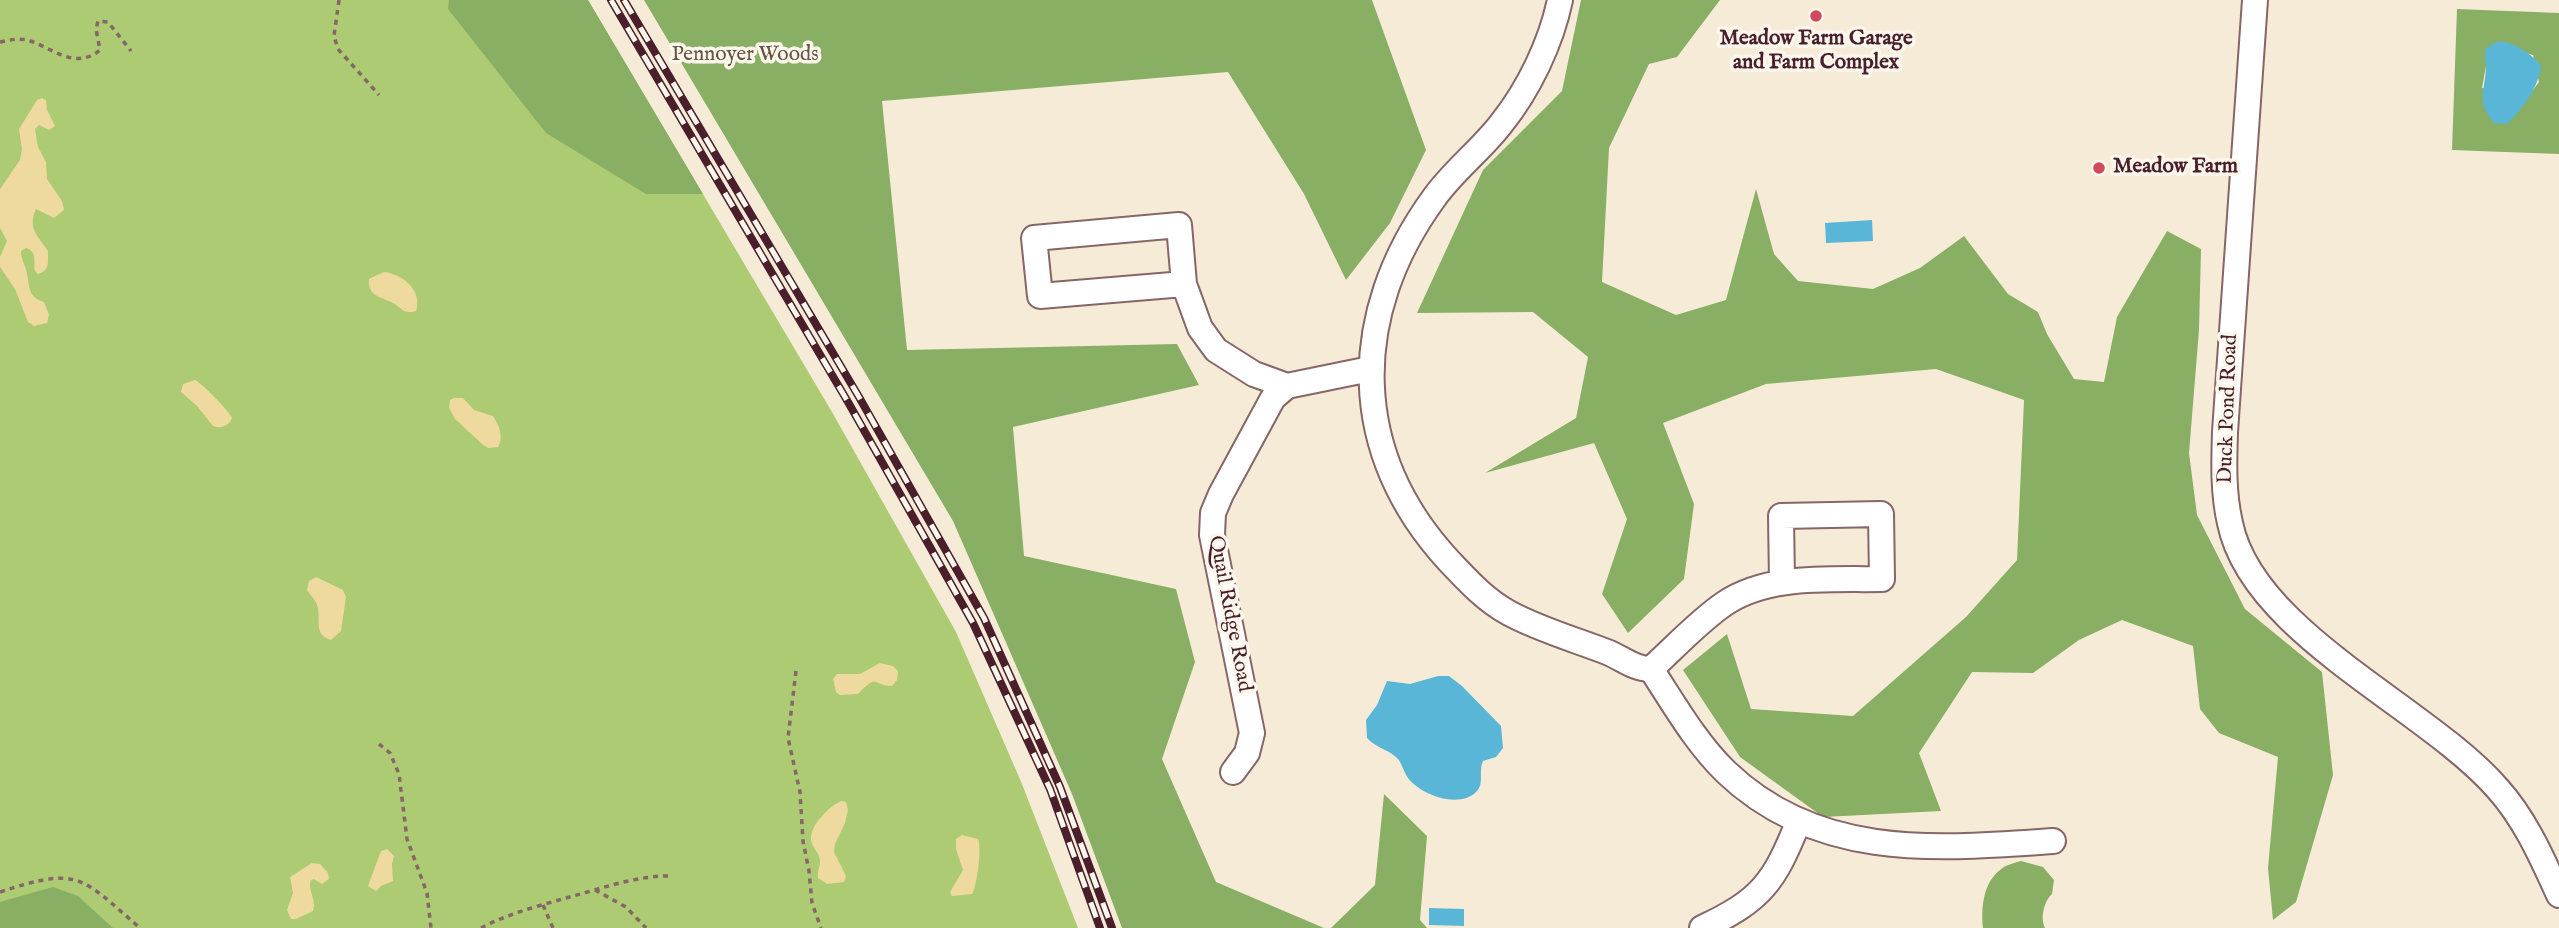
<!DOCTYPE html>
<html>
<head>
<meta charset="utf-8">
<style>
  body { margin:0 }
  canvas { display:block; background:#f6ebd6 }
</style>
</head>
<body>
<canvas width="2559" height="928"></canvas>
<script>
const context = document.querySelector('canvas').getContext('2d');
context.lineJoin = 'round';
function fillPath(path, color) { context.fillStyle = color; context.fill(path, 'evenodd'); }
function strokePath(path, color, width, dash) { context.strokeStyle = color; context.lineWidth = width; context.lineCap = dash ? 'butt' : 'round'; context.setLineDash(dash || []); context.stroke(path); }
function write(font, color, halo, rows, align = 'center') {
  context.font = font + ' "IM FELL English",serif'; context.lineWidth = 7; context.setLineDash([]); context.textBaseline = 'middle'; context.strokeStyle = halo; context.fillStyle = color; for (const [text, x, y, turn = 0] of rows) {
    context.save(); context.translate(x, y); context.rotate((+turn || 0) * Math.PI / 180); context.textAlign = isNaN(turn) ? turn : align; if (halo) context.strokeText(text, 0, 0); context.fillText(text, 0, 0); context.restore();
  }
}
fillPath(new Path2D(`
  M0,0H588L832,412L956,632L1022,784L1078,928H0Z`), '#accb72');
fillPath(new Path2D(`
  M449,0H588L703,194H646L546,133L448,9Z
  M644,0H1372L1426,150L1390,223L1346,280L1304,194L1228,72L882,101L907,350L1177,344L1199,385L1013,427L1024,556L1176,589L1195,662L1162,759L1216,882L1324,928H1122L1072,794L953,521Z
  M1581,0H1720L1677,57L1649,64L1609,148L1602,282L1676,315L1726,300L1756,189L1774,254L1798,281L1873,289L1920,268L1964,236L2008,294L2038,312L2047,334L2074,379L2104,382L2117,317L2167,231L2201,249L2199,330L2189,453L2197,515L2245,609L2322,672L2333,775L2296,902L2273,920L2268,868L2278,757L2219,733L2200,709L2193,646L2122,620L2079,640L2033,673L1972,672L1919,753L1941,811L1823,817L1740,757L1683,670L1727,634L1751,709L1853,716L1966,617L2017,560L2024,400L1936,369L1766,384L1663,423L1694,504L1684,579L1628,633L1602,594L1627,519L1594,443L1485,473L1576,418L1588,357L1533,312L1417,313L1483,170L1562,91Z
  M2457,9L2559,13V154L2452,150ZM2522,52L2533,55L2539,82L2530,94L2482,88L2486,66Z
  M1384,794L1427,836L1420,920L1427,928H1331L1375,885Z
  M2021,861L2043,867L2054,880L2052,894C2044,901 2040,918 2045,928H1983C1981,908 1983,883 2000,870C2005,865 2014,863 2021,861Z
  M53,887L78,896L113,928H0V902Z`), '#89af64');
fillPath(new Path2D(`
  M42,98L46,100L47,110L55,126L49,130L39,125L35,129L38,147L46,162L47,179L62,201L64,210L54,218L36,209C27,229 39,237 48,251C48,262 50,271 38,274L35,271C33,262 38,252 26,248L21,251C21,261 26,265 27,274C30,288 28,297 44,302L49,315L47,323L34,326L28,322L15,289L0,267V257L7,241L0,228V189L20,160L22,149L19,129L37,100Z
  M384,272C403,274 423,291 416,311C405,314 403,310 395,304C383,297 367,297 369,279Z
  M195,380C203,384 229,411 232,418C229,426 221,429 213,426L197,406L181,392L183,384Z
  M454,398H463L474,410L493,416C499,425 504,437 498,447L488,448L482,444L455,419L449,408L450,400Z
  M316,577L343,590L346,597L341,631L331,640C312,634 322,619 317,605C315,599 310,595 307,590L309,581Z
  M880,663L893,666L898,671L897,680L892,686C871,686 880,672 858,694L840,695L836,692L833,679L837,674H860Z
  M842,801L846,802L848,810L845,823L835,844L834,852L846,876L844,882L827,884L818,878C817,872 820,867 820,861C820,853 812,848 811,840C809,826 831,804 842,801Z
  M962,835L978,839C982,847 977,887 972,894L952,896L950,892L963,870L956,849V839Z
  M387,849L394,856L392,864L393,881L381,886L376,891L368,886L381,851Z
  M312,863L320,864L328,873L329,879L322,884L314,879L311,880C307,890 317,899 313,911L296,919H291L287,910L293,893L290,877Z`), '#eeda9e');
fillPath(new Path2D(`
  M2501,41C2516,44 2532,54 2541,66C2538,89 2523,108 2507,124L2494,123C2476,101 2485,92 2486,67C2486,61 2485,56 2485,50L2492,44Z
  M1872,220L1873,241L1826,243L1825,223Z
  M1438,676H1449L1462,686L1501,726L1503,748L1496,757L1483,761C1478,771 1485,784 1476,792C1459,809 1421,795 1408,778C1404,772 1402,764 1398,759C1390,750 1376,748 1367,738L1366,720L1377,705L1387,681L1410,684Z
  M1429,908L1464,909V926L1429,925Z`), '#59b6d7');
const minor = new Path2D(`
  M1560,0C1551,43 1529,89 1501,124C1481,150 1453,171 1434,198C1348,316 1349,453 1449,561C1467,580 1485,600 1509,613C1538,629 1576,640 1607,652C1622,658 1634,669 1651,669
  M2255,0L2225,432C2224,462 2223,493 2230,523C2252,633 2427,707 2498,789C2525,819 2542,858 2559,895
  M1184,284L1040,296L1034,238L1179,225L1184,284L1200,328L1216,350L1254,374L1287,386L1370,369
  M1651,669C1673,649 1699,621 1724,604C1767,574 1831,580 1882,579L1881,514L1781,516L1782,582
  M1651,669C1674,704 1696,743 1726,772C1818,860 1936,849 2053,841
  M1233,772L1247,753L1252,733L1212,535L1213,513L1221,494L1273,398L1287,386
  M1702,928C1762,900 1774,882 1798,823`);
strokePath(minor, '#866667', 28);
strokePath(new Path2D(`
  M339,0L334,36L338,49L379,95
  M0,42C9,40 18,38 27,40C52,47 74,71 100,50L96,29L98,21L108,22L131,51
  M796,671L788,738L800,792L803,841L809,871L812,903L821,928
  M379,744L390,753L399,774L407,839L427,893L431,928
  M595,890L626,907L646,928
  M0,892C79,866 80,876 140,928
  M543,905L553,928
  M481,928C509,913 542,905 573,896C603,888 636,876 668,876`), '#866667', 3.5, [5, 5]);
strokePath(minor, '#fff', 24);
const rail = new Path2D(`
  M611,0L848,402L973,623L1050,789L1100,928
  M624,0L859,397L984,618L1060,787L1112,928`);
strokePath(rail, '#4a1f2b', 8);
strokePath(rail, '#fbf7ec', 5, [16]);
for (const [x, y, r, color] of [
  [1816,16,7,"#d1495b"],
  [2099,168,7,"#d1495b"]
]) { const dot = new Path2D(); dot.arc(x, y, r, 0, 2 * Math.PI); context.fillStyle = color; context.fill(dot); strokePath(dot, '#fbf7ec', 2.5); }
write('bold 21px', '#4a1f2b', '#fbf7ec', [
  ["Meadow Farm Garage",1816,40],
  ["and Farm Complex",1816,64],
  ["Meadow Farm",2113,168,"left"]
]);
write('21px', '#675340', '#fbf7ec', [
  ["Pennoyer Woods",745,56]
]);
write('21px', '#4a1f2b', '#fbf7ec', [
  ["Duck Pond Road",2229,409,-88],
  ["Quail Ridge Road",1229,614,79]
]);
</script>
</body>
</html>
